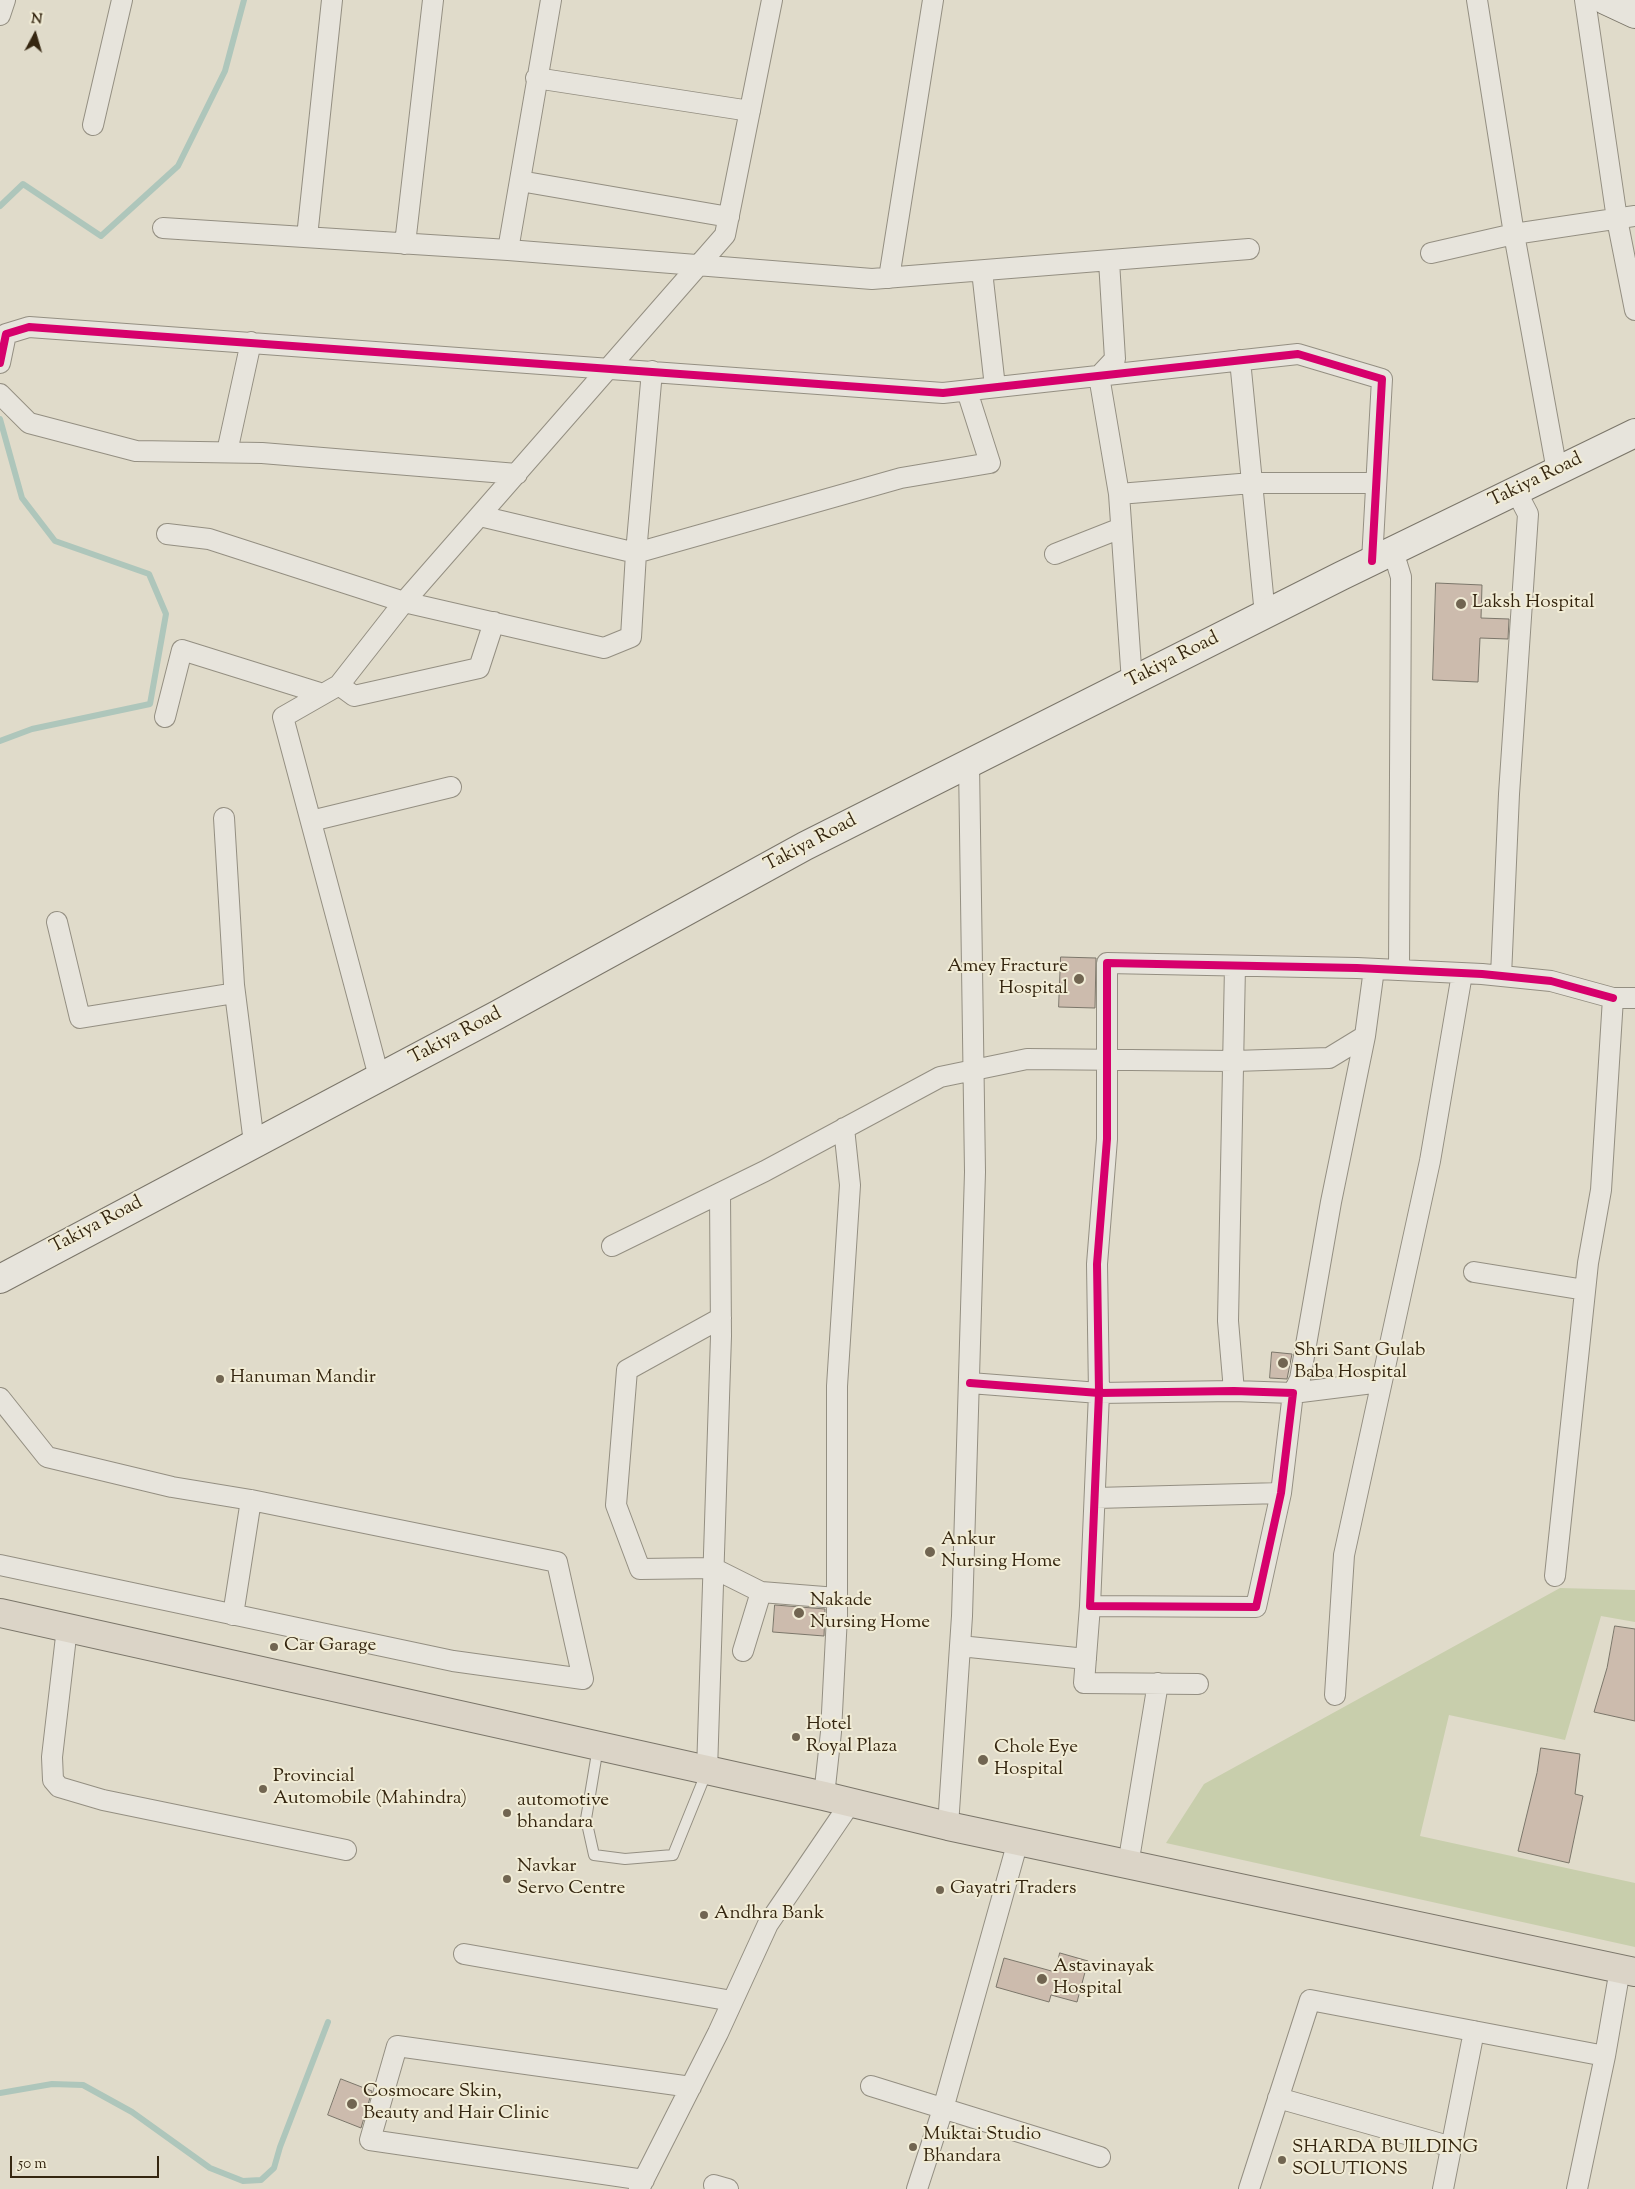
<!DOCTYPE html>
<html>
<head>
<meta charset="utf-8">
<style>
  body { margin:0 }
  #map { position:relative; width:1635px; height:2189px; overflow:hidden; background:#e0dbca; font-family:"Sorts Mill Goudy",serif }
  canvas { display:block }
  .north { position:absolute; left:10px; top:10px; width:50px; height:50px; -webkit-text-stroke:4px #f1ecd6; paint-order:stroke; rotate:6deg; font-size:14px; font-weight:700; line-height:20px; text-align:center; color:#352610 }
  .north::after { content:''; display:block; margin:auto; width:18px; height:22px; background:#352610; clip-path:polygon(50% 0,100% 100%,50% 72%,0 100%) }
  .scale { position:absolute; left:10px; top:2156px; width:149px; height:22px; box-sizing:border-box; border:2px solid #352610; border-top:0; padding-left:6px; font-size:15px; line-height:18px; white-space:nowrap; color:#352610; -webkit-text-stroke:4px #f1ecd6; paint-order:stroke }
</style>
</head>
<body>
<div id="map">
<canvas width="1635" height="2189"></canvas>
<div class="north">N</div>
<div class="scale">50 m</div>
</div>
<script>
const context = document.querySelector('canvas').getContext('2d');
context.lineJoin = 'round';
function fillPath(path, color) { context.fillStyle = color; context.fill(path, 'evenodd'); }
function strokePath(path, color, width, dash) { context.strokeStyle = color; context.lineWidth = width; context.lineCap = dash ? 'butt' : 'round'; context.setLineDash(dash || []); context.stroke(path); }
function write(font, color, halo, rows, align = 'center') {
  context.font = font + ' "Sorts Mill Goudy",serif'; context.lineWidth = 4; context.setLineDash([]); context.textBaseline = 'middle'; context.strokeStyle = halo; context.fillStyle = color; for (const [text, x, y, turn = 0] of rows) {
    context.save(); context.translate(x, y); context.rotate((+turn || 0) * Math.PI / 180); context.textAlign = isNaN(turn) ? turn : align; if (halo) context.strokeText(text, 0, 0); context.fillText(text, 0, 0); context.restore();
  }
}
fillPath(new Path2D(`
  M1560,1588L1635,1590V1622L1601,1616L1565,1740L1449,1715L1420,1836L1635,1883V1947L1166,1843L1204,1784Z`), '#c8ceac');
strokePath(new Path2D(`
  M0,206L23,184L101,236L178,166L225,71L244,0
  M0,419L22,498L55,541L149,574L166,614L150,704L32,729L0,741
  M0,2093L52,2084L83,2085L132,2112L210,2168L243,2181L261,2180L274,2168L280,2147L328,2022`), '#aec6bb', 6);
const building = new Path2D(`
  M1436,583L1482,585L1481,618L1509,619L1508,639L1480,638L1478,682L1433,680Z
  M1061,957L1096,958L1095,1008L1059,1007Z
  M1272,1352L1292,1354L1287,1379L1270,1378Z
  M775,1605L825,1609L824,1636L773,1632Z
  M1615,1626L1635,1629V1721L1594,1712L1607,1668Z
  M1541,1748L1580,1754L1575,1794L1583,1796L1569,1863L1518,1851L1537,1773Z
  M1060,1953L1088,1961L1077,2002L1051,1995L1049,2002L996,1987L1004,1958L1055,1972Z
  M341,2079L372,2091L361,2128L328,2115Z`);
fillPath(building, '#ccbbad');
strokePath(building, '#7b766a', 1);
const lane = new Path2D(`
  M598,1747L586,1819L594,1855L625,1859L673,1855L707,1771`);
const street = new Path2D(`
  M1477,0L1514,234L1557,471
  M1585,0L1617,219L1635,310
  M0,15L5,0
  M536,78L750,111
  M93,125L122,0
  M520,181L729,217
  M163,228L508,250L872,279L1249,249
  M307,237L332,0
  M405,244L433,0
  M508,250L551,0
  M1431,253L1514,234L1635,216
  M1109,261L1115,359L1099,376L1119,494
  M982,271L995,387
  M889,278L933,0
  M1240,360L1265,615
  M0,363L6,334L29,327L943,393L1298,354L1382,379L1372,561
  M0,394L29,423L136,451L262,453L517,474
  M227,452L251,342
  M480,516L636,553L901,478L990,463L967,391
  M167,534L209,539L404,602L604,648L631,637L636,553L652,371
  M1393,551L1401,577L1399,970
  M1055,554L1121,528
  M1132,682L1119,494L1252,483H1376
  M339,685L354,696L479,668L494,622
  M165,717L182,650L323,694
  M224,818L234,985L254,1143
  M311,821L451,787
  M57,922L80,1018L235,993
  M1501,976L1509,794L1528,514L1516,491
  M379,1077L283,717L339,685L404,602L725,235L772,0
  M612,1246L765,1171L940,1077L1027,1059L1234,1061L1329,1058L1365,1036
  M1474,1272L1585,1290
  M721,1318L627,1370L616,1505L640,1569L713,1568L761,1592L743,1651
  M970,1383L1099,1393L1090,1606L1256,1607L1281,1493L1293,1393L1234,1391L1099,1393L1097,1264L1107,1139V963L1357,968L1482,974L1551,981L1613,998
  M1234,1391L1228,1321L1235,966
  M1293,1393L1300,1379L1331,1202L1365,1036L1374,969
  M1293,1393L1381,1382
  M0,1398L47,1457L172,1487L251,1500L557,1562L583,1679L453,1661L0,1565
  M1096,1498L1281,1493
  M1555,1576L1588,1263L1601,1190L1613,998H1635
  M761,1592L837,1598
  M1090,1606L1084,1683L1198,1684
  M233,1615L251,1500
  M67,1628L52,1757L53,1780L59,1787L103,1800L346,1850
  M960,1646L1086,1659
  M1335,1695L1344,1555L1430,1161L1462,974
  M707,1771L721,1336L720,1193
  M824,1796L831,1732L837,1616V1386L850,1185L844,1128
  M948,1826L962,1616L975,1172L969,763
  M1128,1865L1158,1683
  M464,1954L732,2001
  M871,2086L1100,2157
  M1278,2098L1452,2147
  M644,2180L370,2140L397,2046L691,2087
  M714,2185L728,2189
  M639,2189L718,2033L768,1924L851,1802
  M917,2189L943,2109L1018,1841
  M1249,2189L1310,2000L1605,2056
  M1443,2189L1474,2031
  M1577,2189L1605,2056L1620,1969`);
const secondary = new Path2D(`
  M1605,0L1635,14
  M0,1279L497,1015L805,846L1341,576L1635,433`);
const highway = new Path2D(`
  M0,1613L824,1796L948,1826L1635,1972`);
strokePath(lane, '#948f82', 12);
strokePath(street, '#948f82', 22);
strokePath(secondary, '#7b766a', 30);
strokePath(highway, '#7b766a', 30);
strokePath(lane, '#e7e4dc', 10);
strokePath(street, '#e7e4dc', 20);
strokePath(secondary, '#e7e4dc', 28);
strokePath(highway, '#dbd4c7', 28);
strokePath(new Path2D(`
  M0,363L6,334L29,327L943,393L1298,354L1382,379L1372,561
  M970,1383L1099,1393L1090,1606L1256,1607L1281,1493L1293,1393L1234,1391L1099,1393L1097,1264L1107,1139V963L1357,968L1482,974L1551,981L1613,998`), '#d6006c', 8);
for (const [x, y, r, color] of [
  [1461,604,6,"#716551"],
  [1079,979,6,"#716551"],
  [1283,1363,6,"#716551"],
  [220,1379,5,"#716551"],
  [930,1552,6,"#716551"],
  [799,1613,6,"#716551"],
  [274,1647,5,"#716551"],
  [796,1737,5,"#716551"],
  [983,1760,6,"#716551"],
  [263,1789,5,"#716551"],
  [507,1813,5,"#716551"],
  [507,1879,5,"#716551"],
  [940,1890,5,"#716551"],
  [704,1915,5,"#716551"],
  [1042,1979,6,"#716551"],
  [352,2104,6,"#716551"],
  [913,2147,5,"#716551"],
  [1282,2160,5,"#716551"]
]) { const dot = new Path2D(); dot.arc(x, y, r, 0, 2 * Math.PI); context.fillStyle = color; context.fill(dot); strokePath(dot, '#f1ecd6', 2); }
write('19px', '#352610', '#f1ecd6', [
  ["Takiya Road",1536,481,-26],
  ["Takiya Road",1173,661,-27],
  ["Takiya Road",811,844,-28],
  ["Takiya Road",456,1037,-28],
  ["Takiya Road",97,1226,-28]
]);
write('19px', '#352610', '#f1ecd6', [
  ["Laksh Hospital",1472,604],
  ["Amey Fracture",1068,968,"right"],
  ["Hospital",1068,990,"right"],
  ["Shri Sant Gulab",1294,1352],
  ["Baba Hospital",1294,1374],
  ["Hanuman Mandir",230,1379],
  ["Ankur",941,1541],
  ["Nursing Home",941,1563],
  ["Nakade",810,1602],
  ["Nursing Home",810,1624],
  ["Car Garage",284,1647],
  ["Hotel",806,1726],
  ["Royal Plaza",806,1748],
  ["Chole Eye",994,1749],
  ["Hospital",994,1771],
  ["Provincial",273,1778],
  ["Automobile (Mahindra)",273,1800],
  ["automotive",517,1802],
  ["bhandara",517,1824],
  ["Navkar",517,1868],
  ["Servo Centre",517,1890],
  ["Gayatri Traders",950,1890],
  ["Andhra Bank",714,1915],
  ["Astavinayak",1053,1968],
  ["Hospital",1053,1990],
  ["Cosmocare Skin,",363,2093],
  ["Beauty and Hair Clinic",363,2115],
  ["Muktai Studio",923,2136],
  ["Bhandara",923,2158],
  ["SHARDA BUILDING",1292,2149],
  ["SOLUTIONS",1292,2171]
], 'left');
</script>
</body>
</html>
